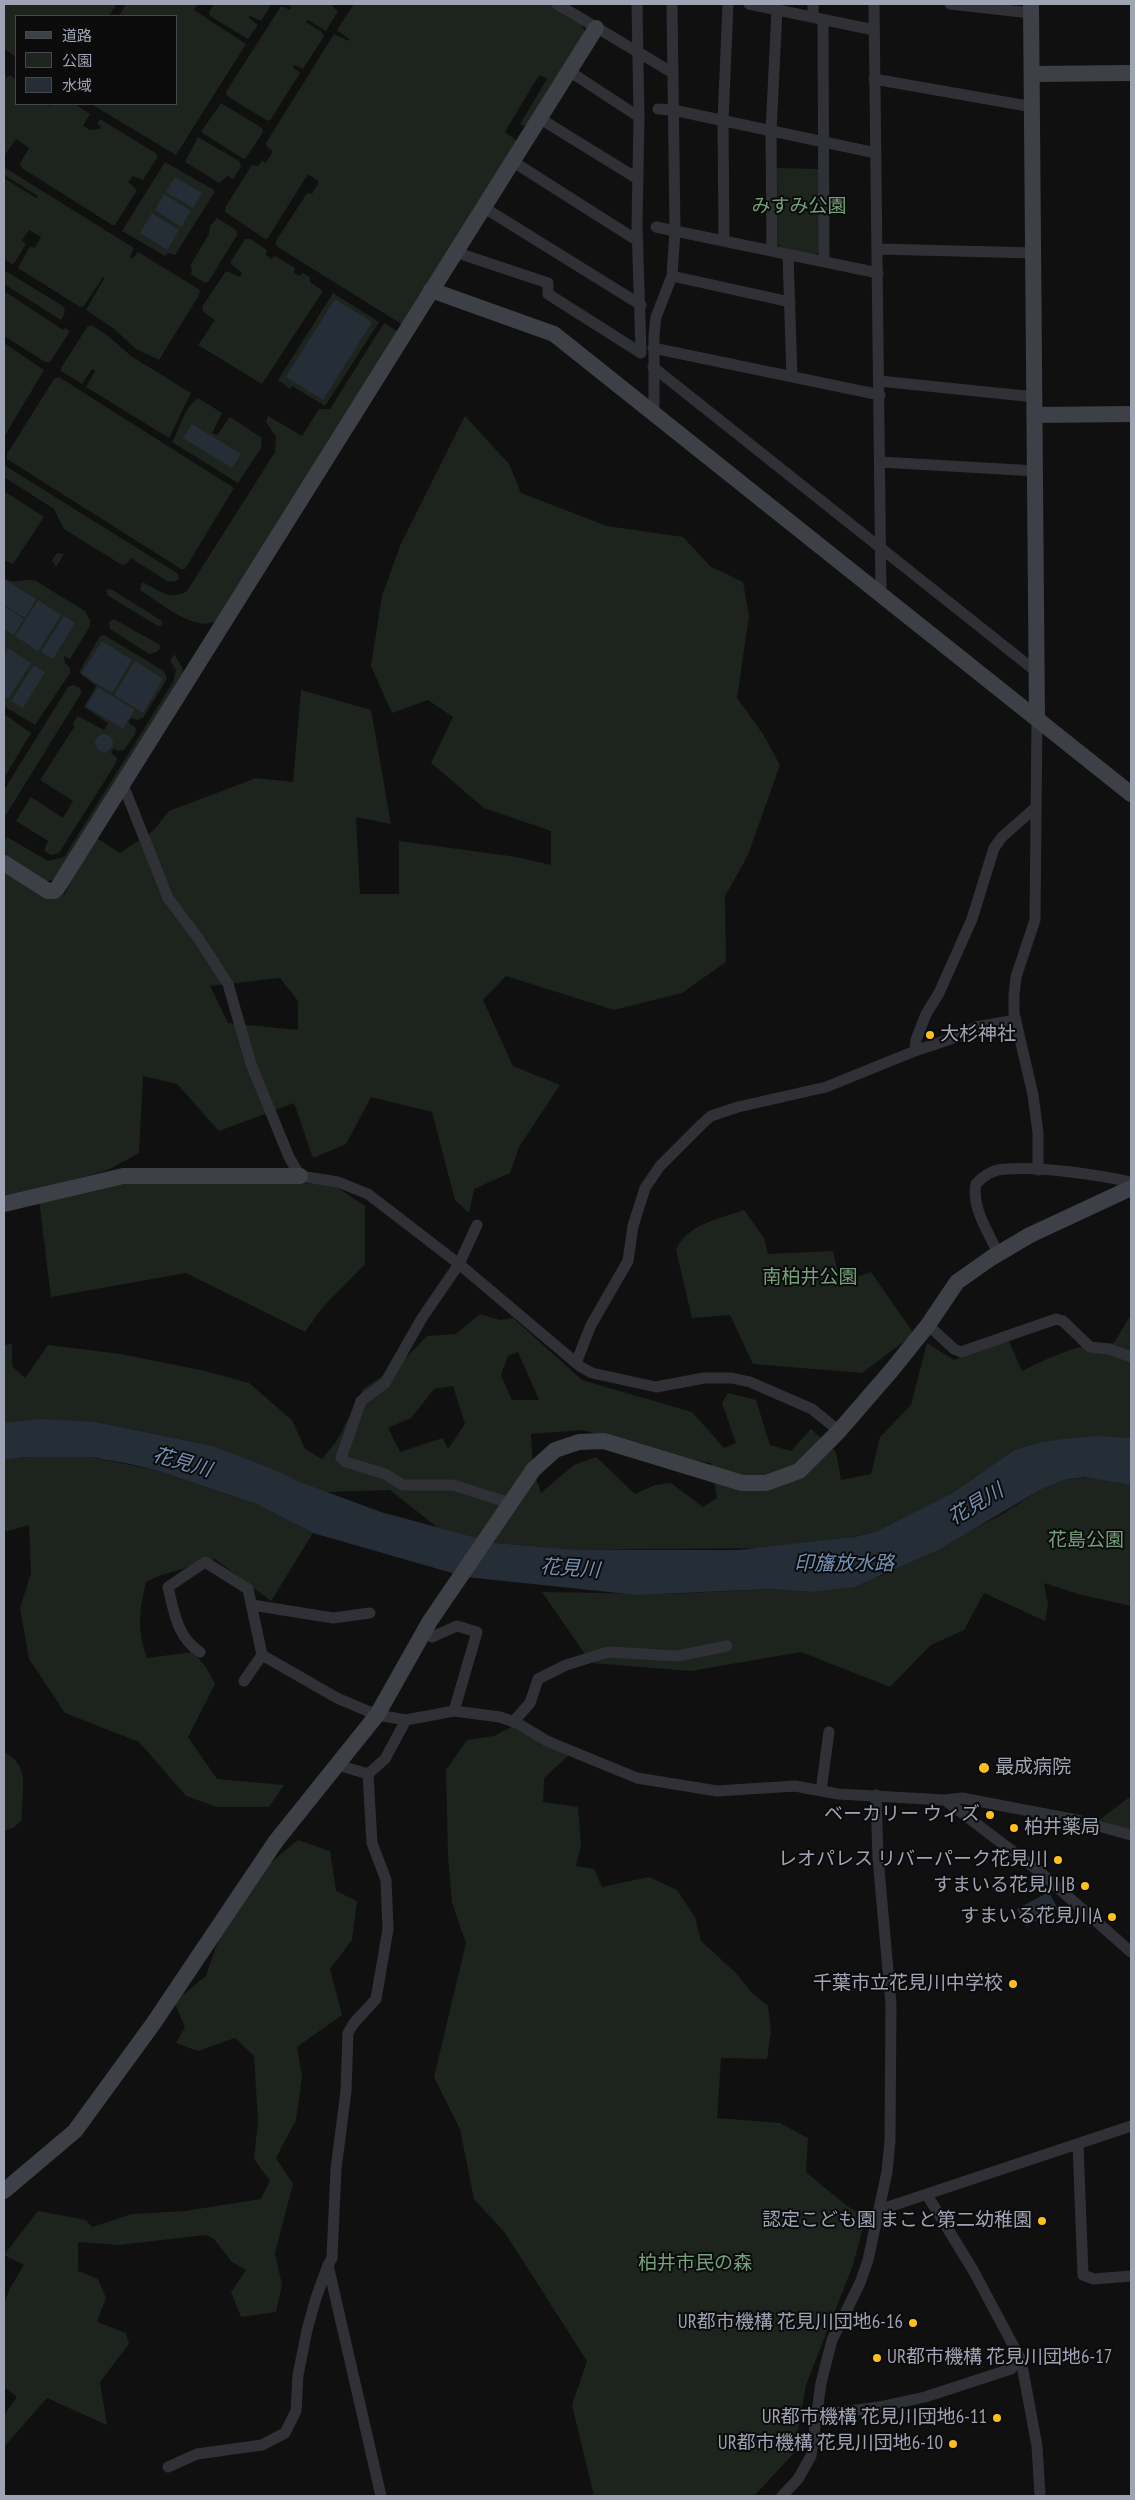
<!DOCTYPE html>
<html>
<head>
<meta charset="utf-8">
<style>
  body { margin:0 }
  #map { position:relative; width:1135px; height:2500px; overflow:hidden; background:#101011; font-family:"PT Sans Narrow","Noto Sans JP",sans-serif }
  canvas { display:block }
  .frame { position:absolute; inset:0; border:5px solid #9fa4b4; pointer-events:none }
  .legend { position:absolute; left:15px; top:15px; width:162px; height:90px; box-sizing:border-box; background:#0b0b0c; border:1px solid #46484f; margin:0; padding:6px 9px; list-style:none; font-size:15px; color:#9fa4b4 }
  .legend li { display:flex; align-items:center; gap:10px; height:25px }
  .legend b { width:25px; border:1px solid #46484f }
</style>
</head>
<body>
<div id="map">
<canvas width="1135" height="2500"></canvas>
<div class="frame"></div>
<ul class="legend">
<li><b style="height:6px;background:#3e4047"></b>道路</li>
<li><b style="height:14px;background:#1c241d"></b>公園</li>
<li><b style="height:14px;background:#252d36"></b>水域</li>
</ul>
</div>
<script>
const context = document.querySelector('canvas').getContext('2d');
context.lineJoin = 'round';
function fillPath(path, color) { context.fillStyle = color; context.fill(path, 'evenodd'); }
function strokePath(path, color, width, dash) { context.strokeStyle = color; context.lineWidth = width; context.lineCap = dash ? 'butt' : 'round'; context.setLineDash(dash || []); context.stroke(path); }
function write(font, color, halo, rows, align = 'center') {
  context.font = font + ' "PT Sans Narrow","Noto Sans JP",sans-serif'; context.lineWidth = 4; context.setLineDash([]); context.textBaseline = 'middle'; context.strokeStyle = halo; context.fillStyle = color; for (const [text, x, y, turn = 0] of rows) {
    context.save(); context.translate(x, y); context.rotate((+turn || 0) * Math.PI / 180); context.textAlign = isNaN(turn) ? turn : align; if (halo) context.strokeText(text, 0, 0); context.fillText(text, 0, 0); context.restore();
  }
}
fillPath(new Path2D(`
  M4,4H117L109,16H16V57L4,49Z
  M126,4H198L194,10L246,44L176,155L91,104H176V16H119Z
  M214,4H269L270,7L261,21L250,16L249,18L258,25L248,39L210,16L209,12Z
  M286,4H330L338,11L326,31L308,20L306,22L323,33L324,36L303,69L294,65L293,67L300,73L271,119L268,121L227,96L226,92L281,6L290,10L292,7Z
  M354,4H550L582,24L585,33L527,125L523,126L520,124L547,79L540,75L536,80L505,132L517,141L403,325L276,246V241L307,193L312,194L319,182L308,174L268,238L265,239L225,212L226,206L252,165L258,166L262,161L266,163L273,151L267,147L266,143L334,34L348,41L349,39L337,30Z
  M4,71L7,78L10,75L16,79V104H48L49,106L58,104L62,106L64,104H75L90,114L83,126L90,130L100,129L101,127L97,123L100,119L157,154V158L143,180L133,176L128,182L137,190L115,225H112L22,168L20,163L29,148L16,139L4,156Z
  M221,103L262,128L263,132L246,158H242L201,132Z
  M198,137L239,161L241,167L233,179L228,176L219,183L185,162Z
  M165,162L214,190V193L175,255L168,253L165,256L122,231Z
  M4,167L134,248L130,257L132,259L138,252L200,290L199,295L159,360L136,349L113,328L86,310L105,277H103L84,306L80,307L18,268L30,246L35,248L41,237L29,230L22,240L26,244L15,262L12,264L4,259V178L36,198L38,196L4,175Z
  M777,168L819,169L820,252L815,255L780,247L778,244Z
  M217,218L236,230L237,235L209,281L205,283L191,274L192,268L190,266L209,234L210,226Z
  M245,239H250L267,250L266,255L271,259L275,256L295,268L294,273L299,276L303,273L310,277V282L323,291L262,384L198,345L215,320L203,312L202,307L226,271L240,277L242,273L230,263Z
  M4,270L63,306L65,312L61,320L4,284Z
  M4,291L63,330L65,328L70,331L50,362H45L4,336Z
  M333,293L379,322L325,406L292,386L290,389L278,380Z
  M384,323L399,332L216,621C195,633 159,602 140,590L142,582C159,589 168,602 187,591L275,452L276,437L266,422L268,416L302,436L319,409H330Z
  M91,325L107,335L131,356L191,393L169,438L86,387L95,371L92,369L82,384L61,371V368L87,327Z
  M4,343L44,370L4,437Z
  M59,377L234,488L185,569H181L7,459V454L54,379Z
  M198,398L222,413L212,433L217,435L230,417L262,438L261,448L238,483L172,442C180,429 184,407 198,398Z
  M465,416L509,464L521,493L607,526L683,537L710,566L743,582L749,616L737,698L763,734L780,765L748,855L725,896L726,962L682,993L614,1010L506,976L483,1000L513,1066L560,1085L519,1147L510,1173L474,1189L469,1213L455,1200L432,1112L371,1097L346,1144L313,1158L294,1103L219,1131L177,1084L143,1076L139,1153L108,1170L4,1198V867L48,896L65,894L92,835L120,853L154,830L169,811L256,778L293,782L301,690L371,710L391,824L356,817L360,894H399V841L517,857L551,865V831L484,808L431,763L453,717L428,700L392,713L371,666L382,596L400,546ZM280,978L298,1001V1030L228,1023L210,986Z
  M4,465L177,573L179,579L174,582L167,581L131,558L126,564L122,565L64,529L54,509L4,477Z
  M4,491L44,517L13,564L4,560Z
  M57,553L64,554L56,567L52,560Z
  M4,578C18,586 23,577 36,581L85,611L90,620V626L70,659L64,656L65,663L70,668V673L35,725L4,706Z
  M111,589L162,621V625L158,626L107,595V590Z
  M114,619L160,645V648L157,652L149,654L110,629L109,622Z
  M104,635L164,671L167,679L143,718L137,720L131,718L128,722L136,728L135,734L124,750L118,751L114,748L111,753L117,758L116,763L59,853L50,855L44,850L48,841L16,821L31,797L63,818L73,801L40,780L74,727L73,723L78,716L104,730L108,723L84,707L96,686L79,672L100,636Z
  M174,654L182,667L183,673L55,879L45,882L6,857L4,843L7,837L48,861L64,857L173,682L176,670L170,661Z
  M73,685L79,687L82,692L4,818V790L68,687Z
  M4,714L31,733L4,778Z
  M134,1179L332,1184L365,1206V1264L322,1308L305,1332L186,1273L51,1297L39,1200Z
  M744,1210L764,1238L768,1254L833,1251L840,1283L871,1272L914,1334L862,1373L753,1364L730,1315L692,1318L676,1250C687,1224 719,1219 744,1210Z
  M480,1314L500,1320L513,1318L582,1380L692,1412L724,1448L736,1443L722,1403L728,1393L756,1400L770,1445L791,1451L811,1429L836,1452L841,1480L871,1474L880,1437L911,1405L927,1343L954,1360L1007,1337L1022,1371C1053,1356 1079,1343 1114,1343L1131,1314V1438L1084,1437L1041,1442L1014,1450L954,1492L875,1532L829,1542L766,1548L581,1550L495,1543L438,1528L390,1490L326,1492L274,1475L213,1446L96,1422L4,1424V1345L12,1344V1366L25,1378L48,1345L121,1354L201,1370L249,1383L292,1420L305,1449L322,1459L338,1439L363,1389L399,1365L427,1336L456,1334ZM518,1352L539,1400H512L501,1375L508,1356ZM453,1386L465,1424L448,1449L443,1438L400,1452L388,1428L411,1418L434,1389ZM583,1430L670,1457L711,1463L717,1498L703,1507L671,1483L655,1485L635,1494L596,1457L574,1465L541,1493L533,1470L531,1434Z
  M25,1457H91L159,1471L256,1504L313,1533L271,1601L215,1559L159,1576L146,1582C139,1611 137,1630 147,1658L193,1652L206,1667L215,1684L188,1737L217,1779L284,1785L269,1807H217L186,1796L139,1742L65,1713L29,1659L20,1608L31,1573L29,1525L4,1532V1460Z
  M1089,1477L1131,1485V1606L1078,1594L1044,1583L1048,1605L1045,1621L984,1593L964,1630L931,1645L890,1687L801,1652L691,1671L591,1663L542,1592L670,1594L770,1589L812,1592L881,1576L1001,1515L1040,1490L1064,1480Z
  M517,1724L541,1744L569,1755L544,1778L543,1802L578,1807L581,1845L576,1866L594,1869L602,1887L649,1877L677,1890L695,1917L701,1941L736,1973L752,1993L768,2006L771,2032L767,2059L721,2058L717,2118L780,2123L808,2138L806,2172L847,2206L866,2217L853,2265L806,2385L794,2453L754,2496H594L572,2405L587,2361L505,2233L474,2199L460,2129L434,2077L466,1943L452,1903L448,1856L446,1770L467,1740L494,1736Z
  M4,1752C33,1767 20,1792 22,1820L13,1828L4,1831Z
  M1131,1796V1830L1099,1820Z
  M298,1840L330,1851L336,1891L357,1901L352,1940L330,1969L342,2015L297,2047L302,2077L296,2120L276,2158L293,2184L275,2253L282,2285L276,2312L241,2317L231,2292L246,2270L232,2262L214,2239L206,2235L119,2245L78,2242V2271L98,2279L106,2298L97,2322L126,2333L129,2344L100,2382L107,2425L47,2398L4,2447V2415L17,2397L4,2387V2304L10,2288L24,2265L4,2255L38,2211L86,2220L92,2227L132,2214L185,2211L261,2199L270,2181L254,2159L258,2121L254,2056L235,2038L198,2051L176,2043L185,2027L174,2002L206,1976L235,1892Z`), '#1c241d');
fillPath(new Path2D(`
  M175,177L202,193L193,208L166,192Z
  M164,194L191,211L181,227L155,210Z
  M152,213L179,230L167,250L140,233Z
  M335,299L372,322L323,400L286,377Z
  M192,424L241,454L232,468L183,438Z
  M4,579L36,599L25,618L4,605Z
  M38,600L61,615L38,651L15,636Z
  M4,606L24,619L14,635L4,629Z
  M64,616L75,623L53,659L41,652Z
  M102,641L132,660L112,693L81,674Z
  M8,648L31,663L8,699L4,696V655Z
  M135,661L163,679L143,713L114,695Z
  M34,665L45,672L23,708L11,701Z
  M98,687L135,710L123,729L86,706Z
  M95 743a9 9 0 1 1 18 0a9 9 0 1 1-18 0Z
  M41,1419L96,1422L213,1446L275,1470L300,1482L381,1512L495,1543L581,1550H738L854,1537L875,1532L954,1492L1014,1450L1041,1442L1062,1439L1096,1436L1131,1438V1485L1084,1477L1064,1480L1040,1490L938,1550L854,1587L812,1592L770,1589L637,1595L466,1577L313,1533L256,1504L159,1471L130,1464L91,1457H25L4,1460V1423Z
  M1049,1892L1058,1909L1026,1926L1017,1909Z`), '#252d36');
strokePath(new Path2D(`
  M557,4L673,73
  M749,4L874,30
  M813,4V17
  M874,4L881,595
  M950,4L1031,13
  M823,20L824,261
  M569,71L639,117
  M874,79L1033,107
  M658,109L673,110L876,153
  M539,118L638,179
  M512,161L638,241
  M483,207L641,305
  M656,227L878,273
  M724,240L723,121L728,4
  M878,249L1034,253
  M772,251L771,131L777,10
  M455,252L548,283V294L641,353L637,225L639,117L637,4
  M788,255L792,377
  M672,276L790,302
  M653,348L880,395
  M653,367L1038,673
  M879,381L1035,397
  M654,413V335L656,317L672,276L675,231L672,4
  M881,462L1036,471
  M1037,719L1035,920L1016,977L1014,995V1013L1033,1095L1038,1133V1170
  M122,782L168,898L198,938L228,984L251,1064L289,1157L300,1176L338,1182L368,1194L459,1264L581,1367L592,1373L656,1387L704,1378H732L750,1382L812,1409L839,1431
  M915,1051L959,1036L976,1027L1016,1020
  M477,1225L459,1264L422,1318L385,1383L361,1401L341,1458L346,1462L385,1474L403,1485H453L510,1503
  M998,1254C989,1232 971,1208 976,1184C984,1175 995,1169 1007,1169C1039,1166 1099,1175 1131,1182
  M928,1325L954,1349L961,1352L1056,1319L1063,1321L1090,1347L1109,1349L1131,1357
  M576,1363L591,1325L628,1261L633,1226L645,1188L660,1166L702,1124L711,1116L738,1107L826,1087L915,1051L916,1040L926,1014L939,993L972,919L994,848L1002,837L1036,807
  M252,1605L333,1618L370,1613
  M432,1637L457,1626L477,1632L454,1711
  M200,1652C177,1637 174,1612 168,1587L205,1562L248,1589L262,1655L337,1698L377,1715L406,1720L454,1711L500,1717L517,1723L547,1741L637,1778L717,1791L795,1786L838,1794L945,1800L962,1798L1077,1820L1131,1835
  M244,1681L262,1655
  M513,1722L530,1703L538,1679L566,1665L608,1652L677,1656L727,1646
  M338,1765L368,1774L385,1759L406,1720
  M368,1774L372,1843L386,1880L388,1929L376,1999L354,2023L348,2033L346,2091L336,2169L332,2258L328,2265L381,2496
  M821,1791L829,1732
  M945,1800L1040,1872L1131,1952
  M1078,2144L1083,2275L1094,2279L1131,2276
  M927,2195L973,2270L1021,2360L1037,2446L1040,2496
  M879,2210L1131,2126
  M818,2415L879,2407L925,2397L1011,2369L1021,2360
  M168,2467L197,2454L262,2445L285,2433L296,2411L298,2375L307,2330L316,2298L328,2265
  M782,2496L798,2479L811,2456L821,2383L832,2340L860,2283L868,2260L887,2172L890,2140L891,2004L878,1858L876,1795`), '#303137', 11);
strokePath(new Path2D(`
  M1031,4L1037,719
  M1032,74L1131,73
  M431,290L554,334L1131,794
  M1035,415L1131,414
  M4,863L48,891H54L58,887L596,28
  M4,1204L123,1176H300
  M4,2191L75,2131L153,2024L276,1841L377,1715L430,1621L533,1470L555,1450L579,1442L604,1441L742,1483H766L799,1471L839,1431L891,1371L928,1325L957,1282L991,1258L1030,1235L1131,1188`), '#3e4047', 16);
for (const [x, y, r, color] of [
  [930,1035,5,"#ffc01a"],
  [984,1768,6,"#ffc01a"],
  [990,1815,5,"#ffc01a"],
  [1014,1828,5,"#ffc01a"],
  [1058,1860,5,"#ffc01a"],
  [1085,1886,5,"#ffc01a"],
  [1112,1917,5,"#ffc01a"],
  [1013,1984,5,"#ffc01a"],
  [1042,2221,5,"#ffc01a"],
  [913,2323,5,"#ffc01a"],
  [877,2358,5,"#ffc01a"],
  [997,2418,5,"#ffc01a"],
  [953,2444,5,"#ffc01a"]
]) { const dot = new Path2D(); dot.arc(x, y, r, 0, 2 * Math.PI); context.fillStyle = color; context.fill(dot); strokePath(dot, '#0b0b0c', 2); }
write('19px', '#74a179', '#0b0b0c', [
  ["みすみ公園",799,207],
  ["南柏井公園",810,1278],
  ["花島公園",1086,1541],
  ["柏井市民の森",695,2264]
]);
write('19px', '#9fa4b4', '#0b0b0c', [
  ["大杉神社",940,1035,"left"],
  ["最成病院",995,1768,"left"],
  ["ベーカリー ウィズ",980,1815],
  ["柏井薬局",1024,1828,"left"],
  ["レオパレス リバーパーク花見川",1048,1860],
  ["すまいる花見川B",1075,1886],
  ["すまいる花見川A",1102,1917],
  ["千葉市立花見川中学校",1003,1984],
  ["認定こども園 まこと第二幼稚園",1032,2221],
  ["UR都市機構 花見川団地6-16",903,2323],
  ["UR都市機構 花見川団地6-17",887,2358,"left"],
  ["UR都市機構 花見川団地6-11",987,2418],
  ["UR都市機構 花見川団地6-10",943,2444]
], 'right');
write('italic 20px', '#7290b3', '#0b0b0c', [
  ["花見川",182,1463,16],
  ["花見川",976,1505,-31],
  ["印旛放水路",844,1564],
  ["花見川",570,1569,4]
]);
</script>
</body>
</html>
